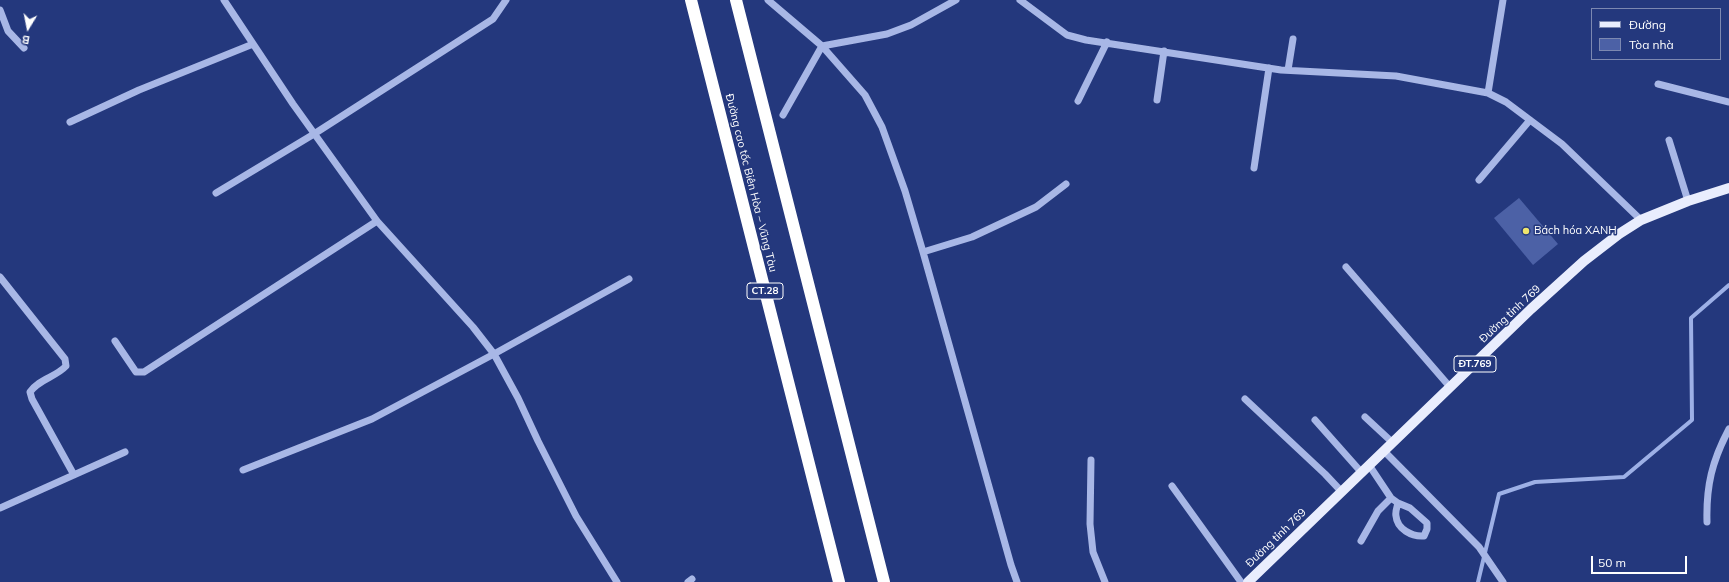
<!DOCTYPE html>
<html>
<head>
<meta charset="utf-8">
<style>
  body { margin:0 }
  #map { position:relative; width:1729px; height:582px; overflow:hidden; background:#24387d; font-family:Mulish,sans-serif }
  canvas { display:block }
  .legend { position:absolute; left:1591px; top:8px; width:130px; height:52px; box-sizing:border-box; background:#24387d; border:1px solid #7c88b1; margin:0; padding:5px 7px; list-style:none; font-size:12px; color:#fff }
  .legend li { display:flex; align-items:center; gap:8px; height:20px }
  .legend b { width:20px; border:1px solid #7c88b1 }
  .north { position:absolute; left:8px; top:8px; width:40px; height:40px; -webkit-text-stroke:3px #24387d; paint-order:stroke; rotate:190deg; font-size:11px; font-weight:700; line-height:16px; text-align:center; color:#fff }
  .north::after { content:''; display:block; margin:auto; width:14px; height:18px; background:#fff; clip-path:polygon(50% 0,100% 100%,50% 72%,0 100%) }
  .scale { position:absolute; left:1591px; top:556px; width:96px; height:18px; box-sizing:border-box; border:2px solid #fff; border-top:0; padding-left:5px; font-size:12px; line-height:14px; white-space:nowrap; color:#fff; -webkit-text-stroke:3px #24387d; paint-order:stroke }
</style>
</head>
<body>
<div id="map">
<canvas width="1729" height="582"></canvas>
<ul class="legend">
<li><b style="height:5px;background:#e9edfd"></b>Đường</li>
<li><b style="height:11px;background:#4c61a6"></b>Tòa nhà</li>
</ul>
<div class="north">B</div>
<div class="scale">50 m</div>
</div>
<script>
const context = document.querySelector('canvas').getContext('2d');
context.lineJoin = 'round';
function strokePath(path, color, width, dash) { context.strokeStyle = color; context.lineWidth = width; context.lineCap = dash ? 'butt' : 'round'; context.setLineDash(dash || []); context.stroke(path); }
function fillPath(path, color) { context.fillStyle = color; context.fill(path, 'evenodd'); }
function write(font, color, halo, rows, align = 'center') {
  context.font = font + ' Mulish,sans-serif'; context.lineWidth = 3; context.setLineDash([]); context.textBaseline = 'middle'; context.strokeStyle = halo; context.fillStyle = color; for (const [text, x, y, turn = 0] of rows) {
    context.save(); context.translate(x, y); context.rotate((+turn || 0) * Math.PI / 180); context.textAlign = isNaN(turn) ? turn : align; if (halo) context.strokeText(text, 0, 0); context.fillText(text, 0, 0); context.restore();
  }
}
strokePath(new Path2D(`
  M1478,582L1499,494L1535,482L1624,477L1692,420L1691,318L1729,285`), '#9db0e6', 4);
fillPath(new Path2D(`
  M1519,198L1558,244L1533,265L1494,218Z`), '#4c61a6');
strokePath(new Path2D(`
  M224,0L293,104L377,221L473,327L494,354L518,398L538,441L576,516L617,582
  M768,0L822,46L865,95L882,127L905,191L923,252L1011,565L1017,582
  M1020,0L1067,35L1086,40L1281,70L1396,76L1488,93L1506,102L1562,144L1641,220
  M0,10L8,31L24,48
  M1288,70L1293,39
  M1658,84L1729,102
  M1488,93L1503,0
  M1157,100L1164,51
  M1078,101L1107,42
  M783,115L822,46L887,34L911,25L956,0
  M70,122L139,90L253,44
  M1669,140L1688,201
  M1254,168L1269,68
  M1479,180L1530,120
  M216,193L314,134L493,19L506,0
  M923,252L972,237L1036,207L1066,184
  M1346,267L1450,387
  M0,277L65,359L66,366C56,377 39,379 30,392L32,399L74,475
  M115,341L136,372H144L377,221
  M1245,399L1325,474L1341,491
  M1365,417L1393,443
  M1315,420L1362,473
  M1384,451L1479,547L1503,582
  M1091,460L1090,524L1093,552L1105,582
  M1369,465L1391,498L1398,503L1410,508L1427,523V529L1424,536C1412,537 1397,529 1396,516C1395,512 1397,507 1398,503
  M243,470L372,419L494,354L629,279
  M1172,486L1241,582
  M0,508L125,452
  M1707,522C1706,486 1712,461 1729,429
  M1361,541L1378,511L1391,498
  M688,582L692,579`), '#a8b7e6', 7);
strokePath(new Path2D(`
  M1248,582L1531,309L1584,261L1619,234L1641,220L1688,201L1729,188`), '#e9edfd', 10);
strokePath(new Path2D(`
  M691,0L839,582
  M736,0L884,582`), '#fff', 12);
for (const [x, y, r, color] of [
  [1526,231,4,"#f0e56c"]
]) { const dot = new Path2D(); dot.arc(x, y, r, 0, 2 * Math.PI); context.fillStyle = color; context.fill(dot); strokePath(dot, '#24387d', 1.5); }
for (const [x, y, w] of [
  [765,291,36],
  [1475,364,42]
]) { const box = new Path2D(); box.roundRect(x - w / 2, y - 8, w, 16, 3); context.fillStyle = '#24387d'; context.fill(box); strokePath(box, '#fff', 1); }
write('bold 10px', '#fff', null, [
  ["CT.28",765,291],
  ["ĐT.769",1475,364]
]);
write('11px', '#fff', '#24387d', [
  ["Đường cao tốc Biên Hòa – Vũng Tàu",751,183,76],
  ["Đường tỉnh 769",1510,314,-43],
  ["Đường tỉnh 769",1276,538,-44]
]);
write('11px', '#fff', '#24387d', [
  ["Bách hóa XANH",1534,231]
], 'left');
</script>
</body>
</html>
